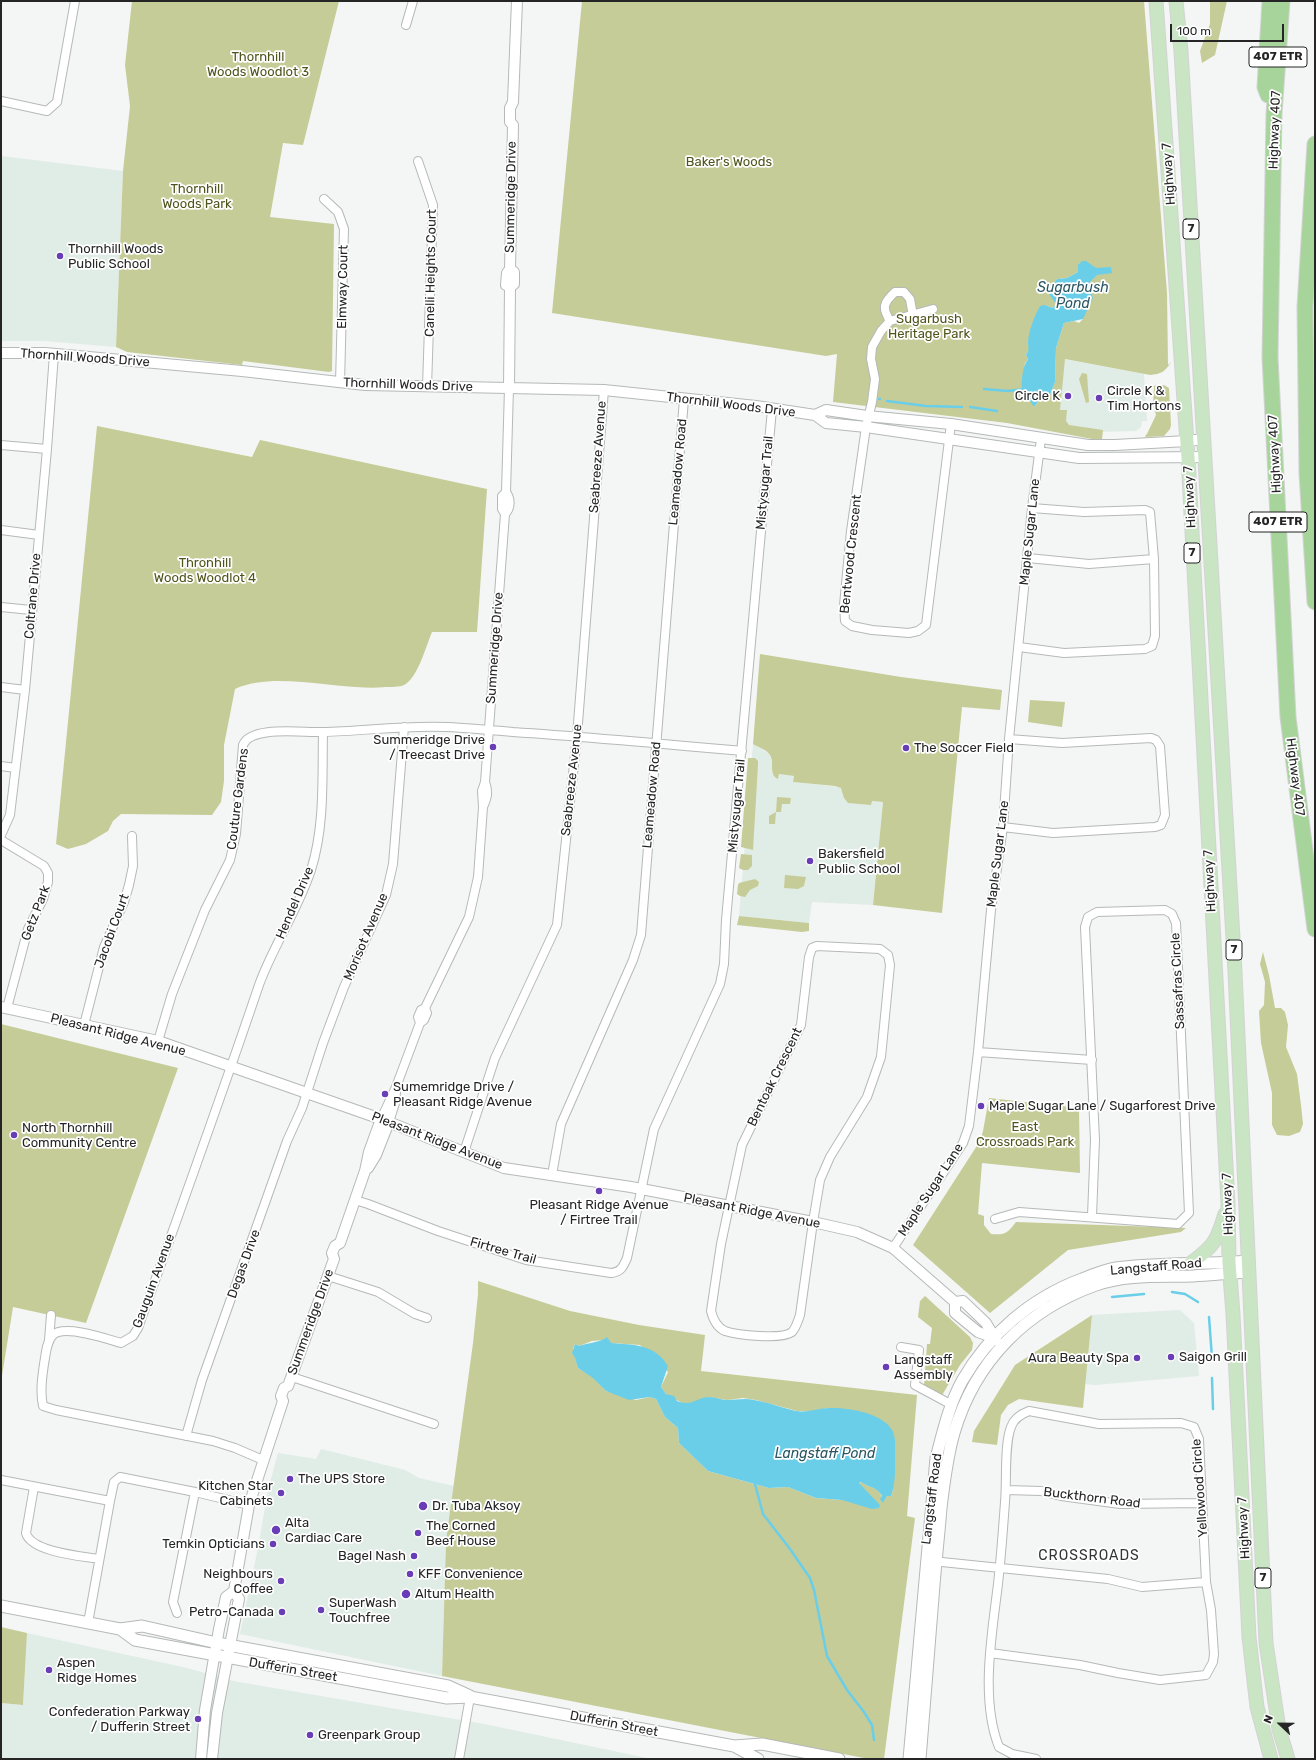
<!DOCTYPE html>
<html>
<head>
<meta charset="utf-8">
<style>
  body { margin:0 }
  #map { position:relative; width:1316px; height:1760px; overflow:hidden; background:#f3f6f4; font-family:Rubik,sans-serif }
  canvas { display:block }
  .frame { position:absolute; inset:0; border:2px solid #242524; pointer-events:none }
  .north { position:absolute; left:1260px; top:1704px; width:40px; height:40px; -webkit-text-stroke:3px #fff; paint-order:stroke; rotate:292deg; font-size:11px; font-weight:700; line-height:16px; text-align:center; color:#242524 }
  .north::after { content:''; display:block; margin:auto; width:14px; height:18px; background:#242524; clip-path:polygon(50% 0,100% 100%,50% 72%,0 100%) }
  .scale { position:absolute; left:1170px; top:24px; width:114px; height:18px; box-sizing:border-box; border:2px solid #242524; border-top:0; padding-left:5px; font-size:12px; line-height:14px; white-space:nowrap; color:#242524; -webkit-text-stroke:3px #fff; paint-order:stroke }
</style>
</head>
<body>
<div id="map">
<canvas width="1316" height="1760"></canvas>
<div class="frame"></div>
<div class="north">N</div>
<div class="scale">100 m</div>
</div>
<script>
const context = document.querySelector('canvas').getContext('2d');
context.lineJoin = 'round';
function fillPath(path, color) { context.fillStyle = color; context.fill(path, 'evenodd'); }
function strokePath(path, color, width, dash) { context.strokeStyle = color; context.lineWidth = width; context.lineCap = dash ? 'butt' : 'round'; context.setLineDash(dash || []); context.stroke(path); }
function write(font, color, halo, rows, align = 'center') {
  context.font = font + ' Rubik,sans-serif'; context.lineWidth = 3.5; context.setLineDash([]); context.textBaseline = 'middle'; context.strokeStyle = halo; context.fillStyle = color; for (const [text, x, y, turn = 0] of rows) {
    context.save(); context.translate(x, y); context.rotate((+turn || 0) * Math.PI / 180); context.textAlign = isNaN(turn) ? turn : align; if (halo) context.strokeText(text, 0, 0); context.fillText(text, 0, 0); context.restore();
  }
}
fillPath(new Path2D(`
  M1,156L123,171L116,347L45,341H1Z
  M1064,359L1144,374L1147,421H1142L1141,427L1136,431L1093,432L1058,427Z
  M753,744L761,748L770,755L772,765V773L778,779L779,774L794,776L793,782L850,788L871,805V801L883,802L873,905L812,902L809,923L739,916Z
  M1180,1310L1194,1323L1199,1376L1095,1385L1085,1384L1092,1315Z
  M321,1449L405,1470L419,1478L454,1486L446,1541L442,1676L240,1634L258,1548L268,1490L278,1453L316,1459Z
  M27,1633L187,1668L233,1681L484,1724L652,1759H1V1703L23,1705Z`), '#e0ece6');
fillPath(new Path2D(`
  M132,1H339L303,145L283,143L270,217L334,224L332,371L329,372L243,361L242,365L127,352L116,347L123,171L130,106L125,65Z
  M582,1H1144L1167,293L1168,365L1171,362C1165,372 1161,374 1150,375L1065,359L1060,410H1067L1066,421L1069,425L1103,430L1102,439H1092L1007,423L833,402L837,354L826,356L552,313ZM1078,269V286L1083,319L1079,323L1074,321L1064,323L1056,348L1055,382L1050,395L1040,399L1034,407L1028,391L1022,388L1025,363L1028,360L1026,354L1029,350L1045,305L1053,308L1056,304L1052,286L1057,279L1067,278L1078,272Z
  M1210,1H1227L1215,55L1202,63L1200,51L1210,24Z
  M1082,373L1087,374L1089,402L1086,403L1079,379Z
  M1152,386L1164,385L1169,388L1171,425L1170,429L1164,436L1146,437L1145,436L1147,434L1156,415L1153,405L1154,387Z
  M97,426L252,457L260,440L487,489L477,632H432C426,646 418,678 404,685C400,687 391,687 386,687C340,692 277,670 235,689L224,745V781L221,802L212,815L121,814L113,821L108,831L86,844L68,849L56,844Z
  M760,654L901,677L1002,690L1000,710L962,707L942,913L873,905L883,802L872,801L871,805L848,803L844,798L841,788L835,786L793,782L794,776L779,774L778,779C768,774 775,764 770,755C767,750 758,747 753,744Z
  M1030,700L1065,702L1062,727L1028,722Z
  M748,758H755L758,761V765L753,850L741,847Z
  M777,797L791,798L790,804H782L781,812H776L775,824H769V816L776,812Z
  M741,854L752,855V866L748,870H743L739,868Z
  M785,875L806,877L804,886L798,889L784,888Z
  M755,879L759,882L758,886L750,890L745,897L740,896L737,894L738,885L739,883Z
  M739,916L809,923V931L802,932L737,925Z
  M1263,952L1269,975L1275,1008H1281L1285,1012L1288,1025L1286,1047L1297,1074L1301,1105L1303,1124L1300,1132L1289,1136L1277,1135L1272,1125V1093L1261,1043L1259,1011L1264,1005L1265,982L1260,964Z
  M1,1024L178,1068L86,1323L13,1307L1,1382Z
  M989,1098L1079,1108L1080,1173L982,1163L978,1214L984,1216V1225L991,1234C1005,1235 1007,1234 1016,1222L1186,1228L1181,1232L1068,1250L990,1313L913,1245L980,1141L983,1131Z
  M478,1281L570,1311L639,1325L705,1335L701,1371L917,1395L907,1516L915,1518L884,1759H869L442,1676L446,1541L473,1343L478,1294ZM604,1340L611,1343L640,1345L668,1372L661,1387L666,1394L682,1403H692L708,1397L727,1400L743,1398L756,1400L797,1411H811L828,1408L893,1489L891,1496H887L883,1502C880,1485 872,1490 861,1482L859,1484L863,1489L842,1500L816,1498L788,1487L769,1488L708,1471L679,1443L678,1428L665,1417L656,1399L650,1397L636,1400L606,1391L593,1377L578,1368L573,1349L575,1344L579,1346L592,1341Z
  M925,1296L970,1337L973,1343L972,1350L960,1365L941,1397L924,1385L927,1344H930L932,1328L918,1317L920,1301Z
  M1092,1315L1083,1408L1019,1399L1008,1405L1001,1415L997,1445L972,1442L974,1431L1015,1365Z
  M1,1627L27,1633L23,1705L1,1703Z`), '#c6cc97');
fillPath(new Path2D(`
  M1082,261H1086L1096,268L1111,267L1112,273L1097,275L1089,283L1093,298L1083,319L1064,323L1056,348L1055,382L1050,395L1040,399L1034,407L1029,399L1028,391L1022,388C1021,382 1023,364 1028,360L1026,354C1030,350 1028,348 1028,342C1029,330 1034,317 1040,306L1045,305L1053,308L1056,304L1049,294L1051,287L1057,279L1067,278L1078,272V265Z
  M607,1337L611,1343C634,1345 655,1344 668,1366L661,1387L666,1394L674,1396L677,1401C693,1407 697,1397 709,1397C715,1397 721,1400 727,1400C736,1400 745,1398 754,1400C768,1402 782,1408 796,1411C807,1413 818,1408 829,1408C847,1407 883,1413 892,1430C896,1437 895,1446 895,1454C895,1468 896,1483 891,1496H887L883,1503L880,1499L882,1496C876,1486 869,1488 861,1482L859,1483L880,1505L879,1508L872,1509L842,1500L816,1498L788,1487L769,1488L708,1471L679,1443L678,1428L665,1417L656,1399L650,1397L629,1400L606,1391L593,1378L578,1368L575,1358L572,1353L575,1344L579,1346C587,1343 602,1342 607,1337Z`), '#6acee9');
strokePath(new Path2D(`
  M984,389L1008,391L1025,389
  M879,399H880
  M887,401L926,406L962,407
  M970,407L997,411
  M1172,1292L1185,1294L1198,1302
  M1112,1297L1144,1294
  M1209,1317L1212,1358
  M1212,1378L1213,1409
  M755,1484L763,1514L790,1549L810,1578L814,1590L827,1656L847,1690L864,1712L872,1725L874,1740`), '#6acee9', 2.5);
const minor = new Path2D(`
  M406,25L413,1
  M1,101L47,111L57,102L75,1
  M418,161L433,205L427,387
  M324,199L338,212L344,229L340,383
  M933,309L890,321L881,331L872,347L871,359L875,379L872,402L866,427L851,531L844,605L845,621L852,626L872,630L909,633L918,631L926,625L951,424
  M890,321C882,308 883,303 895,292H904L910,299L913,316
  M1,445L47,449
  M505,514L502,509V496L506,492
  M1,530L39,535
  M1028,558L1089,564L1154,559
  M1,607L31,610
  M1019,647L1064,653L1145,649L1152,646L1155,636L1154,559L1150,512L1145,510L1084,512L1032,508
  M1,687L25,690
  M1,766L15,768
  M483,807C487,798 489,792 485,782
  M1003,827L1053,833L1155,827L1161,825L1165,815L1160,746L1156,740L1151,738L1062,743L1009,739
  M1,835L10,815L25,690L47,449L54,354
  M1,840L44,866L48,873V882L43,899L28,929L7,1008
  M817,946L880,949L888,955L890,965L881,1057L867,1097L830,1157L820,1180L813,1222L800,1315C798,1321 796,1328 792,1332C782,1340 737,1335 725,1331C716,1327 713,1319 711,1311L721,1244L742,1145L801,1025L809,957L812,948Z
  M420,1023L424,1020L427,1013L425,1008
  M84,1025L104,947L124,902L129,885L133,866L132,836
  M158,1041L172,994L205,910L230,860L236,834L243,745C251,725 304,733 323,732C364,731 405,725 447,727C469,728 491,730 513,732C589,737 665,744 742,751
  M978,1052L1092,1060
  M381,1119L396,1087L420,1023L418,1017L421,1010L425,1008L469,917L478,877L483,807L482,791L485,782L505,514C511,508 511,499 506,492L509,388
  M389,1122L395,1103L396,1092
  M464,1152L495,1058L557,925L577,736L604,390
  M552,1175L561,1124L633,960L641,935L684,399
  M355,1200L368,1204L438,1231L526,1260L611,1273C621,1272 623,1267 627,1258L654,1129L720,984L724,964L726,920L772,409
  M995,1219L1019,1212L1178,1224L1189,1213L1176,923L1172,914L1165,910L1097,912L1088,917L1085,927L1095,1140L1092,1216
  M893,1248L963,1143L969,1126L978,1052L991,910L1003,827L1009,739L1032,508L1041,439
  M328,1276L378,1292L415,1314L427,1318
  M49,1340L51,1315
  M901,1347L919,1350L915,1385L952,1405
  M292,1377L434,1424
  M186,1436L202,1380L287,1141L302,1108L323,1043L344,987L386,895L393,864L404,727
  M263,1460L235,1448L213,1441L56,1410L43,1406C40,1392 42,1378 44,1364C46,1354 46,1342 53,1335C64,1324 107,1339 121,1343L133,1336L138,1328C179,1214 220,1100 259,985C273,946 298,910 311,870C325,826 322,778 323,732
  M1,1480L110,1501L88,1623
  M34,1487L26,1533C31,1552 81,1556 99,1559
  M1006,1490L1041,1491L1061,1496L1120,1504L1201,1503
  M110,1501L114,1482L120,1477L195,1492
  M932,1561L1108,1579L1142,1587L1206,1582
  M177,1613L173,1602L195,1492L249,1505
  M990,1653L1080,1665L1118,1673L1160,1680L1206,1675L1213,1662L1214,1654L1211,1610L1206,1582L1199,1439L1194,1427L1181,1423L1099,1424L1029,1411C1021,1414 1014,1418 1011,1427C1004,1445 1007,1481 1005,1502C1003,1530 1001,1557 998,1584C992,1634 980,1699 999,1747L1012,1754L1036,1759
  M459,1759L470,1697`);
const tertiary = new Path2D(`
  M510,287L514,284V272L510,269
  M1,353H45L242,371L365,385L604,390L756,406L815,415L826,423L866,427L1079,458L1206,457
  M509,388L510,287L506,285L507,273L510,269L513,125L510,122V108L513,102L517,1
  M815,415L826,410L867,416L951,424L1088,445H1115L1187,441L1204,439
  M1,1007L158,1041L381,1119L504,1168L631,1187L813,1222L857,1232L893,1248L955,1302V1313L978,1332L994,1338
  M368,1168L376,1155L389,1122
  M955,1302L963,1301L986,1323L996,1340
  M201,1759L205,1710L219,1629L226,1597L234,1591L249,1505L283,1401L281,1396L284,1388L288,1386L334,1259L332,1253L335,1246L340,1243L365,1171L369,1152L381,1119
  M212,1759L217,1713L239,1599L234,1591`);
const secondary = new Path2D(`
  M1,1606L120,1629L142,1626L217,1643L448,1686L470,1696
  M120,1629L135,1640L447,1698L470,1697L734,1746L762,1744L839,1759
  M734,1746L758,1759
  M909,1759L936,1458C943,1432 949,1405 962,1381C989,1334 1031,1298 1082,1279C1092,1275 1105,1270 1116,1268C1160,1262 1205,1265 1249,1261
  M920,1759C925,1701 929,1643 934,1585C936,1559 939,1534 941,1508C944,1483 947,1457 954,1433C975,1361 1026,1310 1096,1285C1127,1274 1161,1277 1193,1276C1211,1275 1230,1273 1249,1272`);
const primary = new Path2D(`
  M1156,1L1188,457L1228,1203L1229,1263L1233,1314L1249,1637L1257,1707L1271,1759
  M1176,1L1181,51L1235,972L1266,1643L1279,1729L1288,1759
  M1191,1263C1214,1246 1217,1241 1225,1214`);
const motorway = new Path2D(`
  M1282,1L1274,114L1270,357L1288,717L1315,929
  M1268,95L1265,87L1270,1
  M1315,144L1305,307L1307,473L1315,602`);
strokePath(minor, '#b5b9b7', 10);
strokePath(tertiary, '#b5b9b7', 12);
strokePath(secondary, '#b5b9b7', 13);
strokePath(primary, '#d3d3d3', 15);
strokePath(motorway, '#d3d3d3', 17);
strokePath(minor, '#fff', 8);
strokePath(tertiary, '#fff', 10);
strokePath(secondary, '#fff', 11);
strokePath(primary, '#cae5c3', 13);
strokePath(motorway, '#a7d49b', 15);
for (const [x, y, r, color] of [
  [60,256,4,"#683db5"],
  [1068,396,4,"#683db5"],
  [1099,398,4,"#683db5"],
  [493,747,4,"#683db5"],
  [906,748,4,"#683db5"],
  [810,861,4,"#683db5"],
  [385,1094,4,"#683db5"],
  [981,1106,4,"#683db5"],
  [14,1135,4,"#683db5"],
  [599,1191,4,"#683db5"],
  [1171,1357,4,"#683db5"],
  [1137,1358,4,"#683db5"],
  [886,1367,4,"#683db5"],
  [290,1479,4,"#683db5"],
  [281,1493,4,"#683db5"],
  [423,1506,5,"#683db5"],
  [276,1530,5,"#683db5"],
  [418,1533,4,"#683db5"],
  [273,1544,4,"#683db5"],
  [414,1556,4,"#683db5"],
  [410,1574,4,"#683db5"],
  [281,1581,4,"#683db5"],
  [406,1594,5,"#683db5"],
  [321,1610,4,"#683db5"],
  [282,1612,4,"#683db5"],
  [49,1670,4,"#683db5"],
  [198,1719,4,"#683db5"],
  [310,1735,4,"#683db5"]
]) { const dot = new Path2D(); dot.arc(x, y, r, 0, 2 * Math.PI); context.fillStyle = color; context.fill(dot); strokePath(dot, '#fff', 1.5); }
for (const [x, y, w] of [
  [1278,57,58],
  [1191,229,16],
  [1278,522,58],
  [1192,553,16],
  [1234,950,16],
  [1263,1578,16]
]) { const box = new Path2D(); box.roundRect(x - w / 2, y - 10, w, 20, 3); context.fillStyle = '#fff'; context.fill(box); strokePath(box, '#242524', 1); }
write('bold 12px', '#242524', null, [
  ["407 ETR",1278,57],
  ["7",1191,229],
  ["407 ETR",1278,522],
  ["7",1192,553],
  ["7",1234,950],
  ["7",1263,1578]
]);
write('13px', '#50541b', '#fff', [
  ["Thornhill",258,57],
  ["Woods Woodlot 3",258,72],
  ["Baker's Woods",729,162],
  ["Thornhill",197,189],
  ["Woods Park",197,204],
  ["Sugarbush",929,319],
  ["Heritage Park",929,334],
  ["Thronhill",205,563],
  ["Woods Woodlot 4",205,578],
  ["East",1025,1127],
  ["Crossroads Park",1025,1142]
]);
write('13px', '#242524', '#fff', [
  ["Highway 407",1275,130,-88],
  ["Highway 7",1169,174,-94],
  ["Summeridge Drive",511,197,-89],
  ["Canelli Heights Court",431,273,-89],
  ["Elmway Court",343,287,-89],
  ["Thornhill Woods Drive",85,358,4],
  ["Thornhill Woods Drive",408,385,2],
  ["Thornhill Woods Drive",731,405,7],
  ["Highway 407",1275,454,-93],
  ["Seabreeze Avenue",598,457,-86],
  ["Leameadow Road",678,472,-85],
  ["Mistysugar Trail",765,483,-85],
  ["Highway 7",1190,497,-93],
  ["Maple Sugar Lane",1030,532,-84],
  ["Bentwood Crescent",851,554,-84],
  ["Coltrane Drive",33,596,-85],
  ["Summeridge Drive",495,648,-86],
  ["Highway 407",1295,777,83],
  ["Seabreeze Avenue",572,780,-84],
  ["Leameadow Road",652,795,-85],
  ["Couture Gardens",238,799,-83],
  ["Mistysugar Trail",737,806,-85],
  ["Maple Sugar Lane",998,854,-83],
  ["Highway 7",1210,881,-93],
  ["Hendel Drive",295,903,-67],
  ["Getz Park",36,913,-69],
  ["Jacobi Court",112,931,-70],
  ["Morisot Avenue",366,937,-67],
  ["Sassafras Circle",1178,981,-93],
  ["Pleasant Ridge Avenue",118,1035,14],
  ["Bentoak Crescent",775,1077,-64],
  ["Pleasant Ridge Avenue",437,1141,21],
  ["Maple Sugar Lane",931,1190,-57],
  ["Highway 7",1228,1204,-92],
  ["Pleasant Ridge Avenue",752,1211,11],
  ["Firtree Trail",503,1251,16],
  ["Degas Drive",244,1264,-70],
  ["Langstaff Road",1156,1267,-5],
  ["Gauguin Avenue",154,1281,-70],
  ["Summeridge Drive",311,1322,-70],
  ["Yellowood Circle",1200,1488,-94],
  ["Buckthorn Road",1092,1498,7],
  ["Langstaff Road",932,1499,-83],
  ["Highway 7",1244,1528,-93],
  ["Dufferin Street",293,1670,10],
  ["Dufferin Street",614,1724,11]
]);
write('13px', '#242524', '#fff', [
  ["Thornhill Woods",68,249],
  ["Public School",68,264],
  ["Circle K &",1107,391],
  ["Tim Hortons",1107,406],
  ["Circle K",1060,396,"right"],
  ["Summeridge Drive",485,740,"right"],
  ["/ Treecast Drive",485,755,"right"],
  ["The Soccer Field",914,748],
  ["Bakersfield",818,854],
  ["Public School",818,869],
  ["Sumemridge Drive /",393,1087],
  ["Pleasant Ridge Avenue",393,1102],
  ["Maple Sugar Lane / Sugarforest Drive",989,1106],
  ["North Thornhill",22,1128],
  ["Community Centre",22,1143],
  ["Pleasant Ridge Avenue",599,1205,"center"],
  ["/ Firtree Trail",599,1220,"center"],
  ["Saigon Grill",1179,1357],
  ["Aura Beauty Spa",1129,1358,"right"],
  ["Langstaff",894,1360],
  ["Assembly",894,1375],
  ["The UPS Store",298,1479],
  ["Kitchen Star",273,1486,"right"],
  ["Cabinets",273,1501,"right"],
  ["Dr. Tuba Aksoy",432,1506],
  ["Alta",285,1523],
  ["Cardiac Care",285,1538],
  ["The Corned",426,1526],
  ["Beef House",426,1541],
  ["Temkin Opticians",265,1544,"right"],
  ["Bagel Nash",406,1556,"right"],
  ["Neighbours",273,1574,"right"],
  ["Coffee",273,1589,"right"],
  ["KFF Convenience",418,1574],
  ["Altum Health",415,1594],
  ["SuperWash",329,1603],
  ["Touchfree",329,1618],
  ["Petro-Canada",274,1612,"right"],
  ["Aspen",57,1663],
  ["Ridge Homes",57,1678],
  ["Confederation Parkway",190,1712,"right"],
  ["/ Dufferin Street",190,1727,"right"],
  ["Greenpark Group",318,1735]
], 'left');
write('italic 14px', '#2b5763', '#fff', [
  ["Sugarbush",1073,288],
  ["Pond",1073,304],
  ["Langstaff Pond",825,1454]
]);
context.letterSpacing = '1px';
write('14px', '#333634', '#fff', [
  ["CROSSROADS",1089,1556]
]);
context.letterSpacing = '0px';
</script>
</body>
</html>
